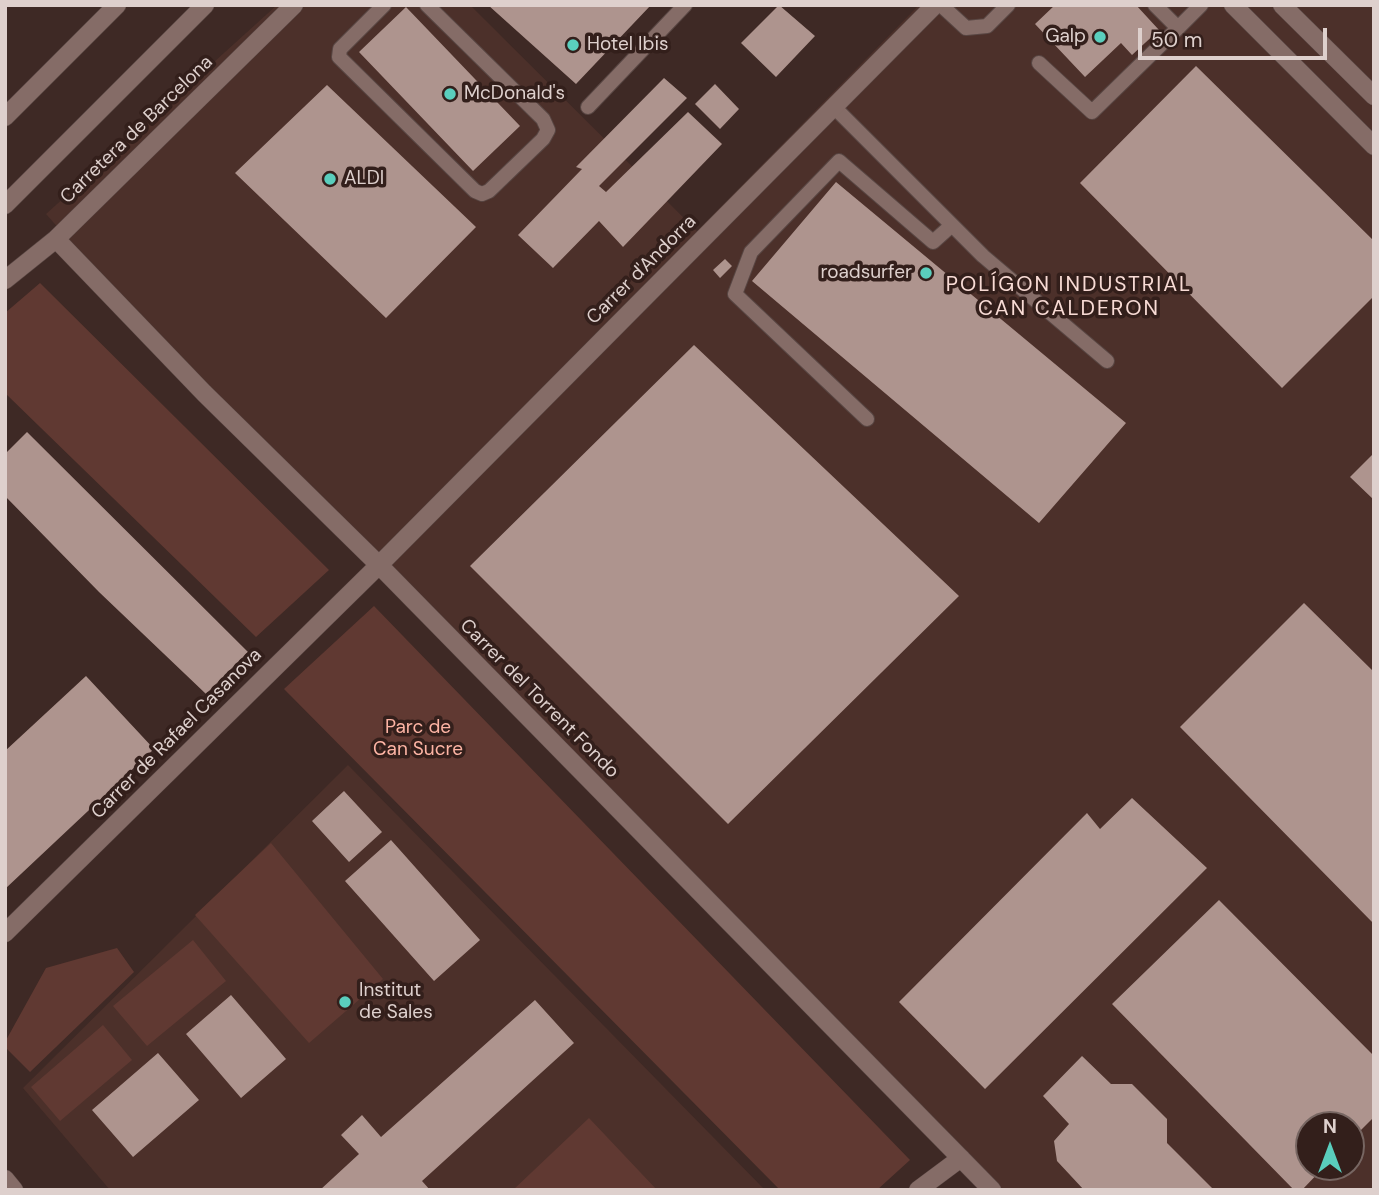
<!DOCTYPE html>
<html>
<head>
<meta charset="utf-8">
<style>
  body { margin:0 }
  #map { position:relative; width:1379px; height:1195px; overflow:hidden; background:#3e2925; font-family:"DM Sans",sans-serif }
  canvas { display:block }
  .frame { position:absolute; inset:0; border:7px solid #ded0cd; pointer-events:none }
  .north { position:absolute; left:1295px; top:1111px; width:70px; height:70px; box-sizing:border-box; background:#331f1b; border:2px solid #776662; border-radius:50%; rotate:0deg; font-size:19px; font-weight:700; line-height:28px; text-align:center; color:#ded0cd }
  .north::after { content:''; display:block; margin:auto; width:24px; height:32px; background:#5acebd; clip-path:polygon(50% 0,100% 100%,50% 72%,0 100%) }
  .scale { position:absolute; left:1138px; top:28px; width:189px; height:32px; box-sizing:border-box; border:4px solid #ded0cd; border-top:0; padding-left:9px; font-size:21px; line-height:24px; white-space:nowrap; color:#ded0cd; -webkit-text-stroke:5px #331f1b; paint-order:stroke }
</style>
</head>
<body>
<div id="map">
<canvas width="1379" height="1195"></canvas>
<div class="frame"></div>
<div class="north">N</div>
<div class="scale">50 m</div>
</div>
<script>
const context = document.querySelector('canvas').getContext('2d');
context.lineJoin = 'round';
function fillPath(path, color) { context.fillStyle = color; context.fill(path, 'evenodd'); }
function strokePath(path, color, width, dash) { context.strokeStyle = color; context.lineWidth = width; context.lineCap = dash ? 'butt' : 'round'; context.setLineDash(dash || []); context.stroke(path); }
function write(font, color, halo, rows, align = 'center') {
  context.font = font + ' "DM Sans",sans-serif'; context.lineWidth = 7; context.setLineDash([]); context.textBaseline = 'middle'; context.strokeStyle = halo; context.fillStyle = color; for (const [text, x, y, turn = 0] of rows) {
    context.save(); context.translate(x, y); context.rotate((+turn || 0) * Math.PI / 180); context.textAlign = isNaN(turn) ? turn : align; if (halo) context.strokeText(text, 0, 0); context.fillText(text, 0, 0); context.restore();
  }
}
fillPath(new Path2D(`
  M277,5H470L697,231L919,5H1374V1190H988L204,393L46,214ZM1309,1125H1351V1167H1309Z
  M348,765L765,1190H110L23,1088Z`), '#4c302a');
fillPath(new Path2D(`
  M40,283L329,570L256,637L5,393V313Z
  M374,606L910,1160L877,1190H780L284,689Z
  M271,843L383,979L309,1043L195,915Z
  M193,940L226,981L147,1046L113,1006Z
  M117,948L134,972L30,1072L5,1047V1042L46,968Z
  M103,1025L132,1060L60,1121L31,1087Z
  M589,1118L657,1190H513Z`), '#603932');
fillPath(new Path2D(`
  M488,5H651L576,84Z
  M779,5L815,36L776,77L741,43Z
  M1055,5H1136L1159,30L1132,55L1121,43L1085,77L1035,24Z
  M406,7L520,126L473,171L359,52Z
  M1196,66L1374,241V296L1282,388L1080,183Z
  M664,78L687,98L599,186L606,192L688,112L722,144L623,247L599,221L553,268L518,235L582,169L576,167Z
  M715,84L739,109L720,129L695,104Z
  M327,85L476,227L386,318L235,173Z
  M836,182L1126,423L1039,523L752,281Z
  M725,259L732,266L720,278L713,270Z
  M694,345L959,596L728,824L470,566Z
  M27,432L248,652L206,694L99,592L5,496V454Z
  M1374,453V500L1350,477Z
  M1304,603L1374,672V924L1180,727Z
  M86,676L154,749L5,889V751Z
  M344,791L382,832L349,862L312,821Z
  M1132,798L1207,868L985,1089L899,1002L1087,813L1100,829Z
  M391,840L480,940L434,981L345,881Z
  M1219,900L1374,1056V1117L1351,1140V1125H1309V1167H1324L1302,1190H1294L1112,1004Z
  M231,995L286,1059L241,1098L186,1034Z
  M535,1000L574,1043L422,1181L430,1190H320L359,1154L341,1135L362,1115L381,1137Z
  M158,1053L199,1100L133,1157L92,1110Z
  M1082,1056L1111,1084H1132L1167,1119V1143L1214,1190H1084L1057,1161L1054,1141L1069,1124L1043,1096Z`), '#ae948e');
const service = new Path2D(`
  M384,5L340,49L339,57L475,191L482,194L489,191L543,139L548,130L543,119L427,5
  M941,5L966,28L987,26L1008,5
  M1155,5L1178,28L1201,5
  M1039,63L1092,112L1178,28
  M588,107L685,5
  M834,107L983,256L1107,361
  M867,419L735,294L751,252L839,161L933,242L952,225`);
const minor = new Path2D(`
  M1233,5L1374,146
  M1282,5L1374,96
  M5,117L117,5
  M56,239L204,393L379,565L992,1190
  M5,280L56,239L294,5
  M5,933L379,565L935,5
  M5,1179L14,1190
  M918,1190L961,1158`);
const tertiary = new Path2D(`
  M5,205L205,5`);
strokePath(service, '#584643', 16);
strokePath(minor, '#584643', 19);
strokePath(tertiary, '#584643', 19);
strokePath(service, '#856c67', 14);
strokePath(minor, '#856c67', 18);
strokePath(tertiary, '#856c67', 18);
for (const [x, y, r, color] of [
  [1100,37,7,"#5acebd"],
  [573,45,7,"#5acebd"],
  [450,94,7,"#5acebd"],
  [330,179,7,"#5acebd"],
  [926,273,7,"#5acebd"],
  [345,1002,7,"#5acebd"]
]) { const dot = new Path2D(); dot.arc(x, y, r, 0, 2 * Math.PI); context.fillStyle = color; context.fill(dot); strokePath(dot, '#331f1b', 2.5); }
write('19px', '#ded0cd', '#331f1b', [
  ["Galp",1086,37,"right"],
  ["Hotel Ibis",587,45],
  ["McDonald's",464,94],
  ["ALDI",344,179],
  ["roadsurfer",912,273,"right"],
  ["Institut",359,991],
  ["de Sales",359,1013]
], 'left');
write('19px', '#ded0cd', '#331f1b', [
  ["Carretera de Barcelona",137,130,-44],
  ["Carrer d'Andorra",642,270,-45],
  ["Carrer del Torrent Fondo",539,699,45],
  ["Carrer de Rafael Casanova",177,734,-45]
]);
write('19px', '#fdb4a4', '#331f1b', [
  ["Parc de",418,728],
  ["Can Sucre",418,750]
]);
context.letterSpacing = '2px';
write('21px', '#f8dbd5', '#331f1b', [
  ["POLÍGON INDUSTRIAL",1069,285],
  ["CAN CALDERON",1069,309]
]);
context.letterSpacing = '0px';
</script>
</body>
</html>
